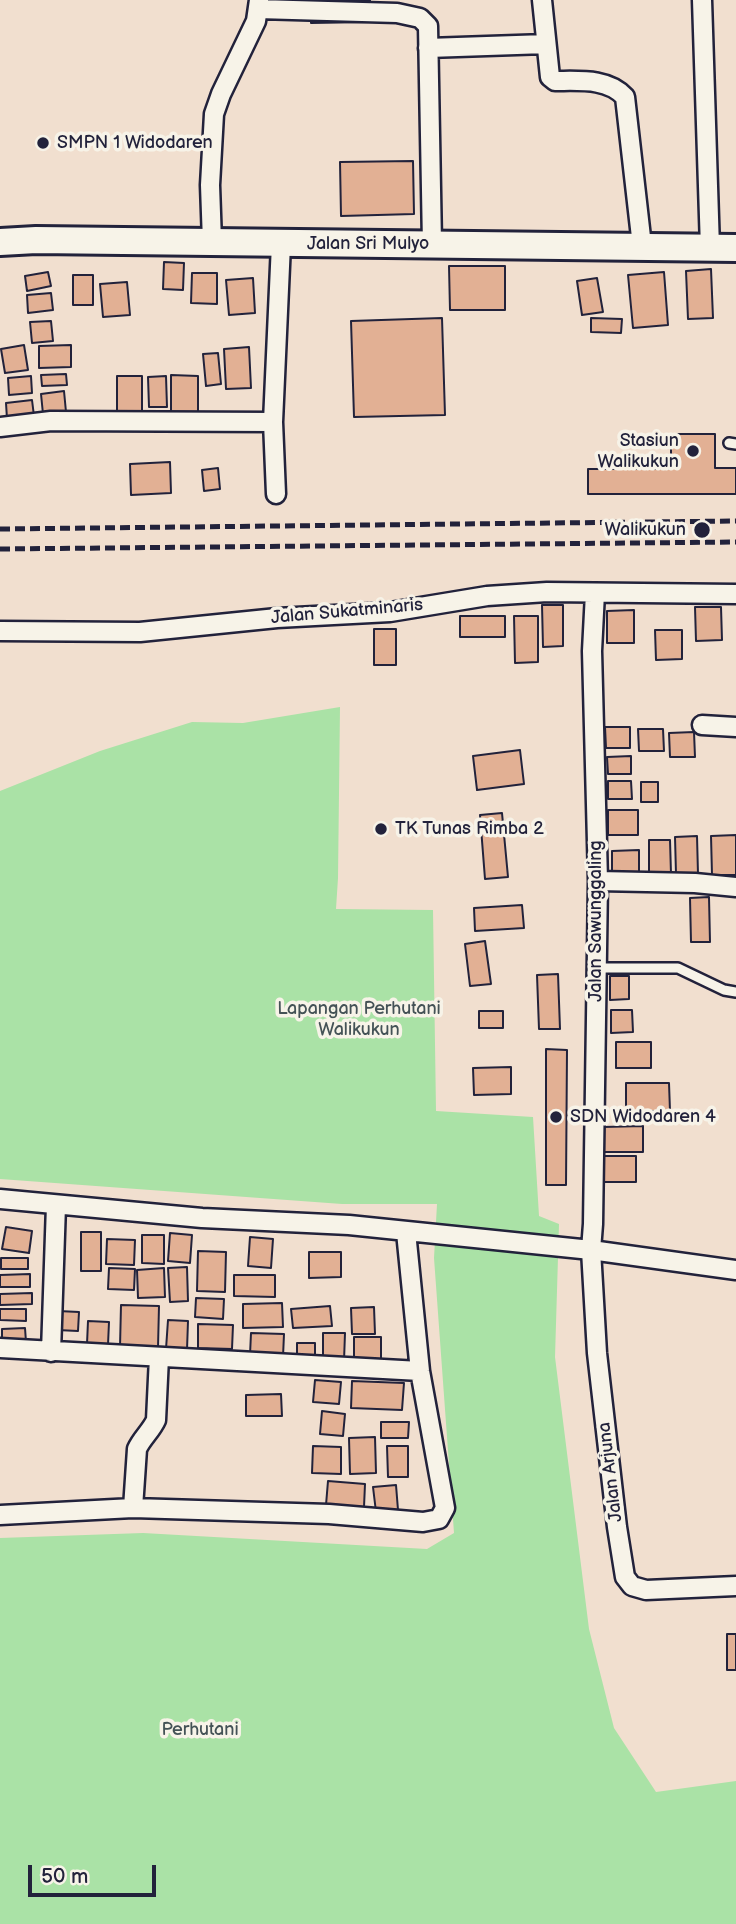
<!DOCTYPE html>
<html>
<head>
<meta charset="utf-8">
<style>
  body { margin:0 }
  #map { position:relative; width:736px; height:1924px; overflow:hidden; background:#f1dfcf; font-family:"Balsamiq Sans",sans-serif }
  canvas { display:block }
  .scale { position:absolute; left:28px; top:1865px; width:128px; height:32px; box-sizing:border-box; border:4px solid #22223b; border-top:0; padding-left:9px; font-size:21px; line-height:24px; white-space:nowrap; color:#22223b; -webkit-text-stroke:5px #f7f3e8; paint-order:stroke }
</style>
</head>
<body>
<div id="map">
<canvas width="736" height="1924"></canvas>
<div class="scale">50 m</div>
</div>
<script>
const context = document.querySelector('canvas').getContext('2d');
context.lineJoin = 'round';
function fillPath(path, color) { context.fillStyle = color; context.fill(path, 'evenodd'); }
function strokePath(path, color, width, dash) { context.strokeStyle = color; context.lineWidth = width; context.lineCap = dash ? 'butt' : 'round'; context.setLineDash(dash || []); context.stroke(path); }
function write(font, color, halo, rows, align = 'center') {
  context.font = font + ' "Balsamiq Sans",sans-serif'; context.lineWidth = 7; context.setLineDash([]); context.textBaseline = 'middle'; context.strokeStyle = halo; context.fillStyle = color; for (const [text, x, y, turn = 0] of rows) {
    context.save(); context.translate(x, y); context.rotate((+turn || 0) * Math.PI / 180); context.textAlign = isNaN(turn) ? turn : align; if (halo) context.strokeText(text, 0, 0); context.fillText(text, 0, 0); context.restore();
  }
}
fillPath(new Path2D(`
  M340,707L338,878L336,909L433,910L436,1111L533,1117L539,1216L559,1224L555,1357L589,1629L614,1728L656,1792L736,1781V1924H0V1538L143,1533L427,1549L454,1533L434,1258L437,1204H342L0,1179V791L100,751L192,722L243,723Z`), '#aae2a6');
const building = new Path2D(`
  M310,0H370V22L311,23Z
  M413,161L414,214L341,216L340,162Z
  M164,262L184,263L183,290L163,289Z
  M449,266H505V310H450Z
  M711,269L713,318L688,319L686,271Z
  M48,272L51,286L27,291L25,276Z
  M664,272L668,325L633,328L628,275Z
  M192,273H217V304L191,303Z
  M73,275H93V305H73Z
  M253,278L255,313L229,315L226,280Z
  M597,278L603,312L582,315L577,281Z
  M127,282L130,315L103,317L100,284Z
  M51,293L53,310L28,313L27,295Z
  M442,318L445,415L354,417L351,321Z
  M591,318L622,319L621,333L591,332Z
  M51,321L53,341L32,343L30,322Z
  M24,345L28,370L5,373L1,349Z
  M71,345V367L39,368V346Z
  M249,347L251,388L226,389L224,349Z
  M218,353L221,384L206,386L203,354Z
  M66,374L67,385L42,386L41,375Z
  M171,375L198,376V415L171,414Z
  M31,376L32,393L9,395L8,378Z
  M117,376H142V412H117Z
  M166,376L167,407H149L148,377Z
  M64,391L66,412L43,414L41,394Z
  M32,400L34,416L7,419L6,403Z
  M671,434H715V468H736V494H588V469H671Z
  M170,462L171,493L131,495L130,464Z
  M218,468L220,489L204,491L202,470Z
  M542,605H563V646L543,647Z
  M695,607H721L722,640L696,641Z
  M634,610V643H607V611Z
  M460,616H505V637H460Z
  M514,616H538V662L515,663Z
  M374,629H396V665H374Z
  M655,630H682V659L656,660Z
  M605,727H630V748H606Z
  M638,729H663L664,751H639Z
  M694,732L695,757H670L669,733Z
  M520,750L524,784L477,790L473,756Z
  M631,756V774H608L607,757Z
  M608,781H631L632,799H608Z
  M641,782H658V802H641Z
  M608,810H638V835H608Z
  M502,813L508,877L485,879L480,815Z
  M736,835V875H712L711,836Z
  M697,836L698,874H676L675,837Z
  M649,840H670L671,874H649Z
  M639,850V873L612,874V851Z
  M709,897L710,942H691L690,898Z
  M522,905L524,928L475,931L474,908Z
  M485,941L491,984L470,986L465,944Z
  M558,974L560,1029H539L537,975Z
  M610,976H629V999L610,1000Z
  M611,1010H632L633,1032L611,1033Z
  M479,1011H503V1028H479Z
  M616,1042H651V1068H616Z
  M546,1049L567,1050L566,1185H546Z
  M511,1067V1094L474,1095L473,1068Z
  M626,1083H669L670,1111H626Z
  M643,1126V1152H603V1127Z
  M604,1156H636V1182H604Z
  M6,1227L32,1231L29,1253L2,1249Z
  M81,1232H101V1271H81Z
  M170,1233L192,1235L190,1263L168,1261Z
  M142,1235H164V1264L142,1263Z
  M250,1237L273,1239L271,1268L248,1266Z
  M107,1239L135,1240L134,1265L106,1264Z
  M198,1251L226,1252L225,1292L197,1291Z
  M309,1252H341V1277L309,1278Z
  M1,1258H28V1269H1Z
  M187,1267L188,1301L170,1302L168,1268Z
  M109,1268L135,1269L134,1290L108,1289Z
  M164,1268L165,1297L138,1298L137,1270Z
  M30,1274V1287H0V1275Z
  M234,1275H275V1297L234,1296Z
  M32,1293V1304L0,1305V1294Z
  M196,1298L224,1299L223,1319L195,1317Z
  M282,1303L283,1327L243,1328V1304Z
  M121,1305L159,1306L158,1348L120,1347Z
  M330,1306L332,1326L293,1328L291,1309Z
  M374,1307L375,1334H352L351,1308Z
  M0,1309H26V1321L0,1320Z
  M58,1311L79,1312L78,1331L57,1330Z
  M168,1320L188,1321L187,1350L166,1349Z
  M88,1321L109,1322L108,1345L87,1344Z
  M198,1324L233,1325L232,1349L198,1348Z
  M25,1328L26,1342L2,1343V1329Z
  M251,1333L284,1334L283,1357L250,1355Z
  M323,1333H345L344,1361L323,1360Z
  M354,1337H381V1363L354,1364Z
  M297,1343H315V1360L297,1361Z
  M315,1380L341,1382L339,1404L313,1402Z
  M352,1381L404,1383L402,1410L351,1408Z
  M281,1394L282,1416H246V1395Z
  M322,1411L345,1414L343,1436L320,1434Z
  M381,1422H409L408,1438H381Z
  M375,1437L376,1473L350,1474L349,1438Z
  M313,1446L341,1447V1474L312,1473Z
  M387,1446H408V1477H388Z
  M328,1481L365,1484L364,1507L326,1505Z
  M396,1485L398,1510L376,1512L373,1487Z
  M727,1634H736V1670H727Z`);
fillPath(building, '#e2b094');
strokePath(building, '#22223b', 2);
const service = new Path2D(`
  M729,443L736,444
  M597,968H678L724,990L736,992`);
const minor = new Path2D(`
  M542,0L550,77L555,81C579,81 608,78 625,97L642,246
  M702,0L710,248
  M258,9L397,13L420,18L428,26L432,244
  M428,48L546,44
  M212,242L210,185L214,114L221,94L256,21L259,0
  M0,427L51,421L273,422
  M276,494L273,422L281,244
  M595,593L592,651L598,881L593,1224L591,1250L597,1353L617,1527L625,1577L632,1586L646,1590L736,1586
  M0,631L140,632L277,618L390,612L487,596L547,592L736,594
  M702,725L736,727
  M598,881L695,883L736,887
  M0,1199L202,1218L349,1225L591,1250L736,1270
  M0,1348L420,1371
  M51,1352L56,1205
  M133,1508L137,1449C142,1438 151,1431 156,1420L159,1357
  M0,1515L133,1508L329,1514L423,1522L439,1519L445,1508L420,1371L406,1232`);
const secondary = new Path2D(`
  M0,242L36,240L736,248`);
strokePath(service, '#22223b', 14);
strokePath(minor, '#22223b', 23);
strokePath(secondary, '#22223b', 32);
strokePath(service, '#f7f3e8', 9);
strokePath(minor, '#f7f3e8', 18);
strokePath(secondary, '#f7f3e8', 26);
strokePath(new Path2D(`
  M0,529L736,521
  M0,549L736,542`), '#22223b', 5, [10, 5]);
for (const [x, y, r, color] of [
  [43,143,7,"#22223b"],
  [693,451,7,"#22223b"],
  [702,530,9,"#22223b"],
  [381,829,7,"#22223b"],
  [556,1117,7,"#22223b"]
]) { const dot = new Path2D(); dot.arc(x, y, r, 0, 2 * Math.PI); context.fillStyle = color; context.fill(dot); strokePath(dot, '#f7f3e8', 2.5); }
write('18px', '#22223b', '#f7f3e8', [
  ["SMPN 1 Widodaren",57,143],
  ["Stasiun",679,441,"right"],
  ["Walikukun",679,462,"right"],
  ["Walikukun",686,530,"right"],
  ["TK Tunas Rimba 2",395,829],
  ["SDN Widodaren 4",570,1117]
], 'left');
write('18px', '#22223b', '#f7f3e8', [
  ["Jalan Sri Mulyo",368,244],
  ["Jalan Sukatminaris",347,612,-5],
  ["Jalan Sawunggaling",596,921,-90],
  ["Jalan Arjuna",611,1472,-97]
]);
write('18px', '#445256', '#f7f3e8', [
  ["Lapangan Perhutani",359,1009],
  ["Walikukun",359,1030],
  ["Perhutani",200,1730]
]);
</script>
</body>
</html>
